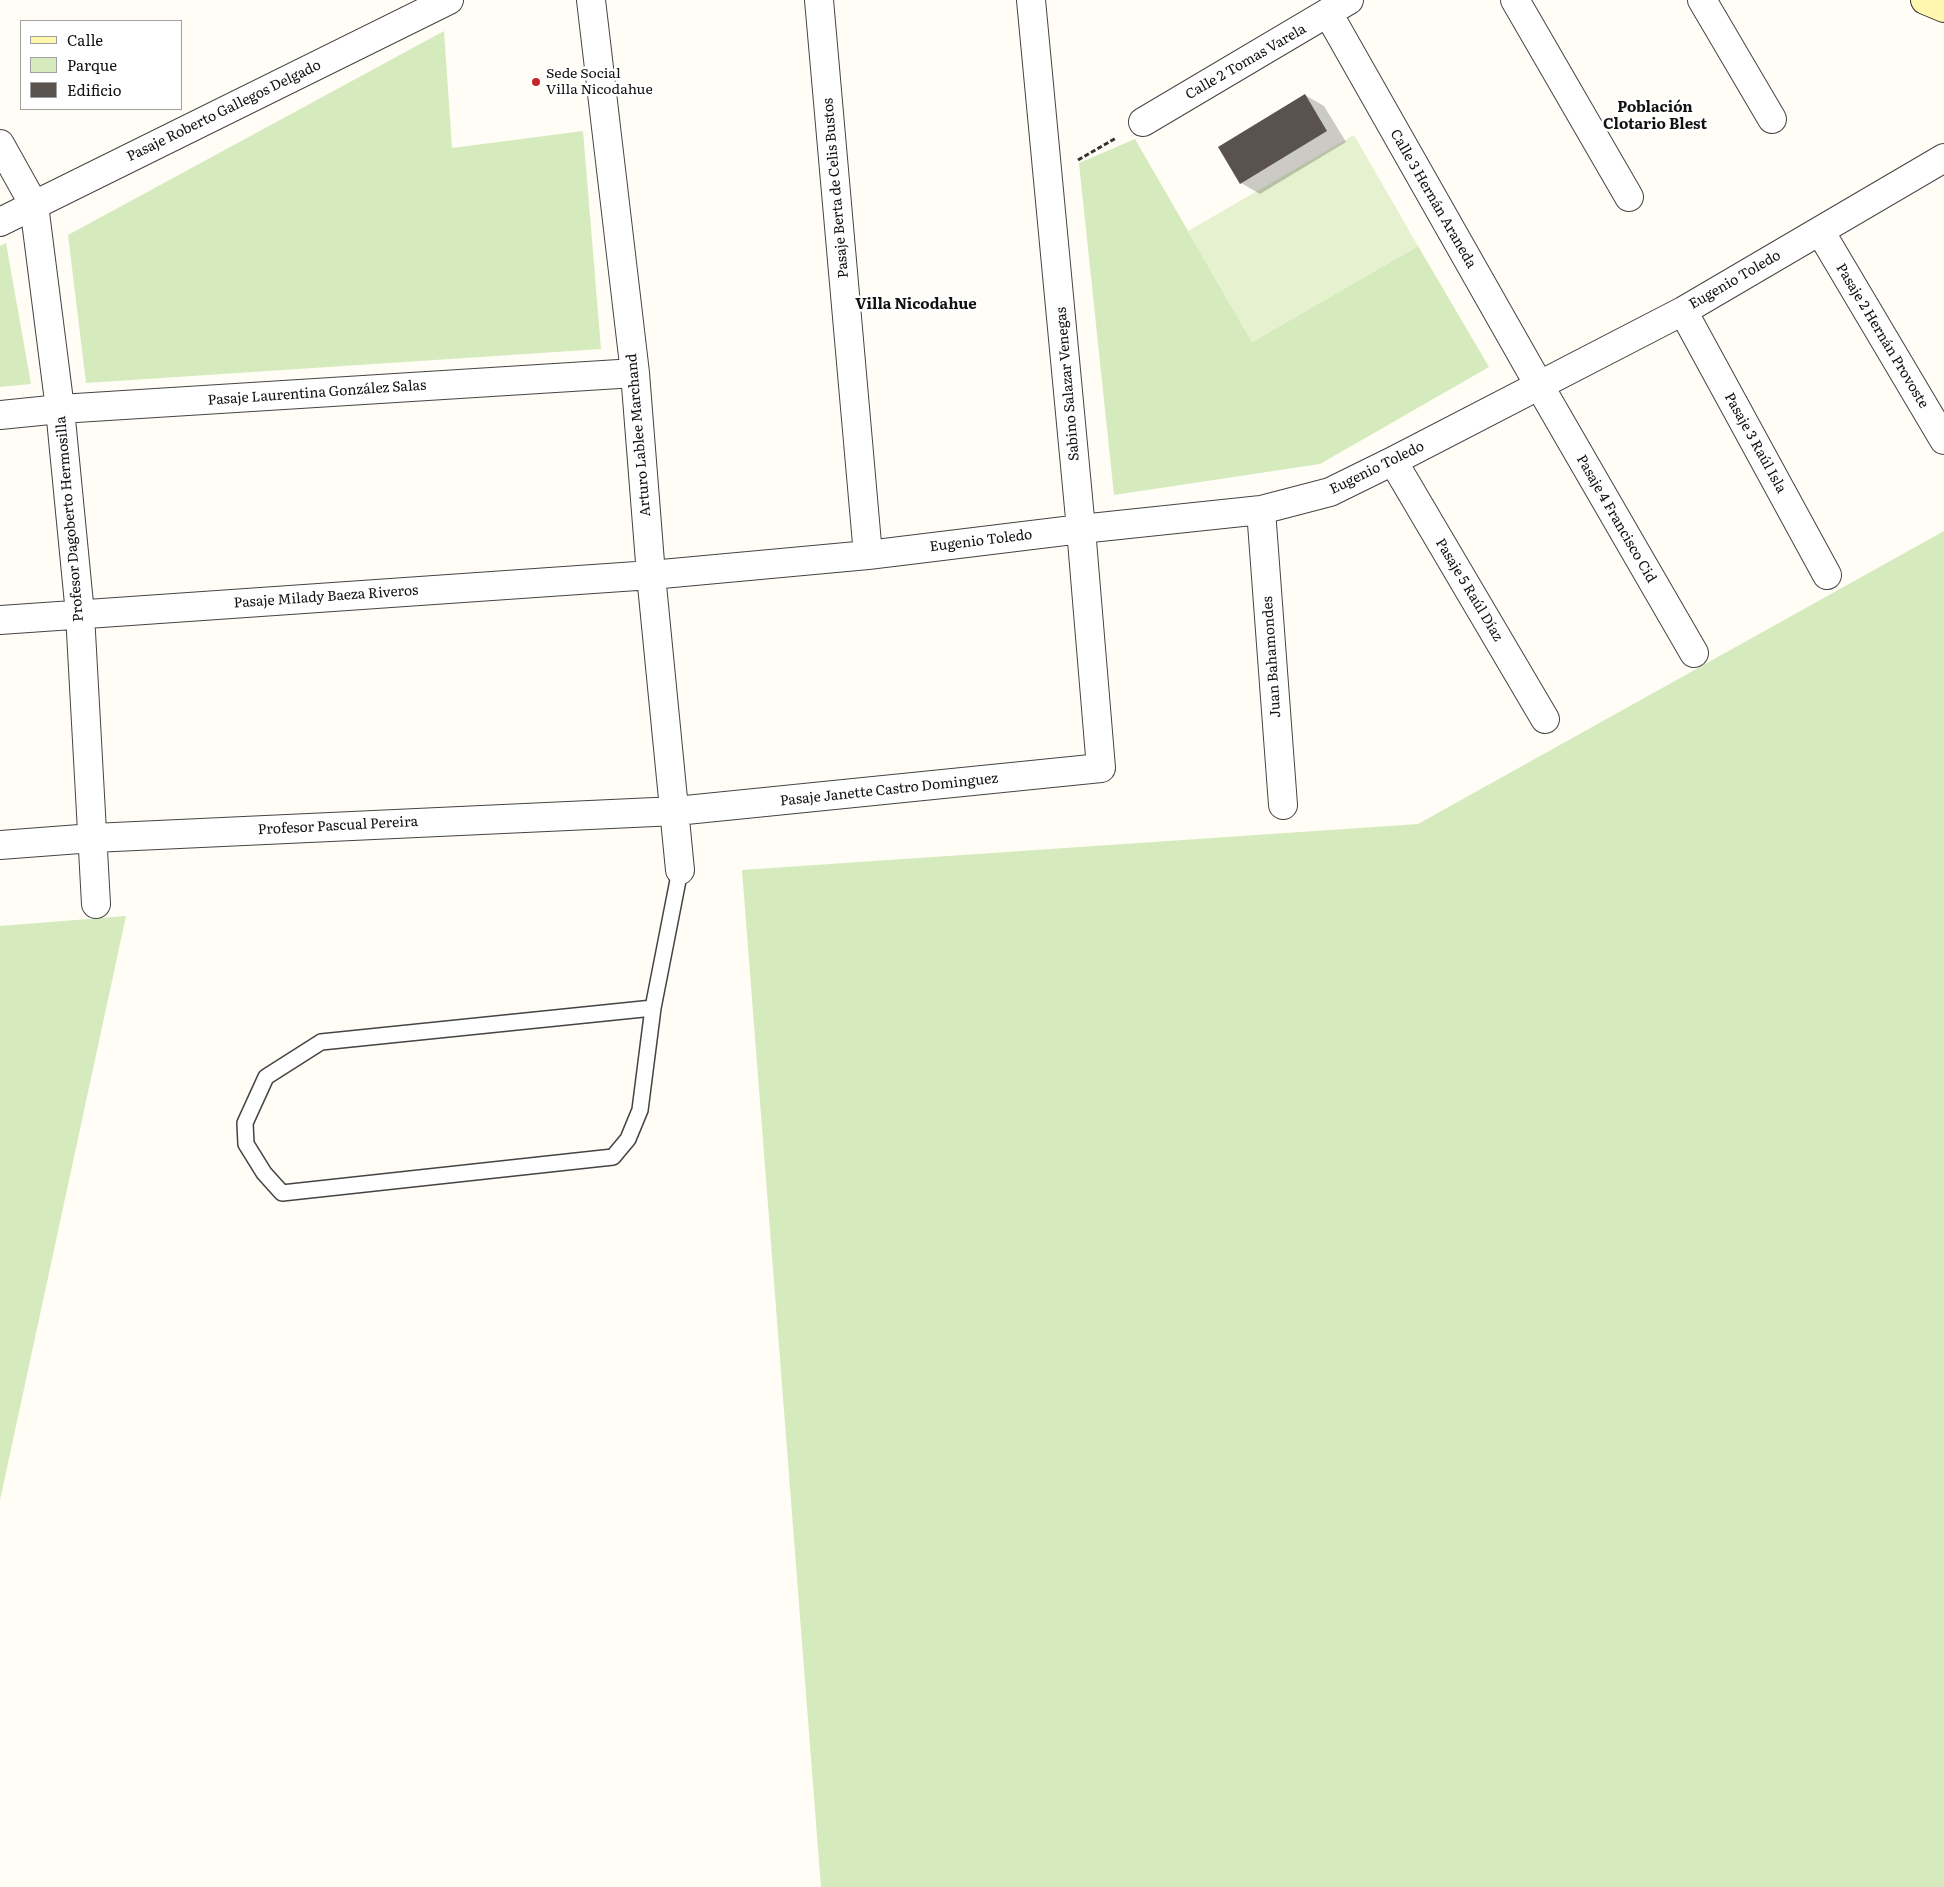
<!DOCTYPE html>
<html>
<head>
<meta charset="utf-8">
<style>
  body { margin:0 }
  #map { position:relative; width:1944px; height:1887px; overflow:hidden; background:#fffdf5; font-family:Literata,serif }
  canvas { display:block }
  .legend { position:absolute; left:20px; top:20px; width:162px; height:90px; box-sizing:border-box; background:#fff; border:1px solid #a0a0a0; margin:0; padding:6px 9px; list-style:none; font-size:15px; color:#111 }
  .legend li { display:flex; align-items:center; gap:10px; height:25px }
  .legend b { width:25px; border:1px solid #a0a0a0 }
</style>
</head>
<body>
<div id="map">
<canvas width="1944" height="1887"></canvas>
<ul class="legend">
<li><b style="height:6px;background:#fff6b0"></b>Calle</li>
<li><b style="height:14px;background:#d5ebbd"></b>Parque</li>
<li><b style="height:14px;background:#5a524d"></b>Edificio</li>
</ul>
</div>
<script>
const context = document.querySelector('canvas').getContext('2d');
context.lineJoin = 'round';
function fillPath(path, color) { context.fillStyle = color; context.fill(path, 'evenodd'); }
function strokePath(path, color, width, dash) { context.strokeStyle = color; context.lineWidth = width; context.lineCap = dash ? 'butt' : 'round'; context.setLineDash(dash || []); context.stroke(path); }
function write(font, color, halo, rows, align = 'center') {
  context.font = font + ' Literata,serif'; context.lineWidth = 5; context.setLineDash([]); context.textBaseline = 'middle'; context.strokeStyle = halo; context.fillStyle = color; for (const [text, x, y, turn = 0] of rows) {
    context.save(); context.translate(x, y); context.rotate((+turn || 0) * Math.PI / 180); context.textAlign = isNaN(turn) ? turn : align; if (halo) context.strokeText(text, 0, 0); context.fillText(text, 0, 0); context.restore();
  }
}
fillPath(new Path2D(`
  M444,31L452,148L583,131L601,349L86,383L68,235Z
  M1135,139L1252,342L1418,246L1489,367L1320,464L1114,495L1079,163Z
  M6,243L31,384L0,387V246Z
  M1944,531V1887H821L742,870L1418,824Z
  M126,916L0,1500V926Z`), '#d5ebbd');
fillPath(new Path2D(`
  M1354,135L1418,246L1252,342L1188,231Z`), '#e6f2cf');
fillPath(new Path2D(`
  M1305,95L1324,106L1346,142L1260,194L1241,183Z`), '#0003');
fillPath(new Path2D(`
  M1305,94L1327,131L1240,184L1218,147Z`), '#5a524d');
const lane = new Path2D(`
  M653,1008L321,1042L266,1077L245,1123L246,1144L264,1173L282,1193L613,1157L628,1139L640,1110L653,1008L680,870`);
const street = new Path2D(`
  M591,0L635,373L651,575L680,870
  M819,0L868,555
  M1515,0L1629,197
  M1702,0L1772,119
  M1328,13L1539,385L1694,653
  M1143,122L1349,0
  M0,144L34,205L60,409L80,614L96,904
  M0,222L449,0
  M1820,231L1944,440
  M1683,311L1827,575
  M0,415L60,409L635,373
  M1393,461L1545,719
  M1261,510L1283,805
  M0,620L651,575L868,555L1081,529L1261,510L1330,492L1393,461L1683,311L1944,158
  M0,845L93,838L676,811L1101,768L1081,529L1031,0`);
const secondary = new Path2D(`
  M1925,0L1944,8`);
strokePath(lane, '#444', 18);
strokePath(street, '#444', 30);
strokePath(secondary, '#333', 30);
strokePath(new Path2D(`
  M1078,160L1116,138`), '#333', 3, [5, 2.5]);
strokePath(lane, '#fff', 15);
strokePath(street, '#fff', 28);
strokePath(secondary, '#fff6b0', 28);
for (const [x, y, r, color] of [
  [536,82,5,"#c4262e"]
]) { const dot = new Path2D(); dot.arc(x, y, r, 0, 2 * Math.PI); context.fillStyle = color; context.fill(dot); strokePath(dot, '#fff', 2); }
write('14px', '#111', '#fff', [
  ["Calle 2 Tomas Varela",1246,62,-30],
  ["Pasaje Roberto Gallegos Delgado",224,111,-26],
  ["Pasaje Berta de Celis Bustos",836,188,-95],
  ["Calle 3 Hernán Araneda",1433,199,60],
  ["Eugenio Toledo",1735,280,-30],
  ["Pasaje 2 Hernán Provoste",1882,336,59],
  ["Sabino Salazar Venegas",1068,384,-95],
  ["Pasaje Laurentina González Salas",317,393,-4],
  ["Arturo Lablee Marchand",639,435,-95],
  ["Pasaje 3 Raúl Isla",1755,443,61],
  ["Eugenio Toledo",1377,468,-26],
  ["Profesor Dagoberto Hermosilla",70,519,-95],
  ["Pasaje 4 Francisco Cid",1616,519,60],
  ["Eugenio Toledo",981,541,-7],
  ["Pasaje 5 Raúl Díaz",1469,590,59],
  ["Pasaje Milady Baeza Riveros",326,597,-4],
  ["Juan Bahamondes",1272,657,-94],
  ["Pasaje Janette Castro Dominguez",889,790,-6],
  ["Profesor Pascual Pereira",338,826,-3]
]);
write('14px', '#111', '#fff', [
  ["Sede Social",546,74],
  ["Villa Nicodahue",546,90]
], 'left');
write('bold 15px', '#111', '#fff', [
  ["Población",1655,108],
  ["Clotario Blest",1655,125],
  ["Villa Nicodahue",916,305]
]);
</script>
</body>
</html>
